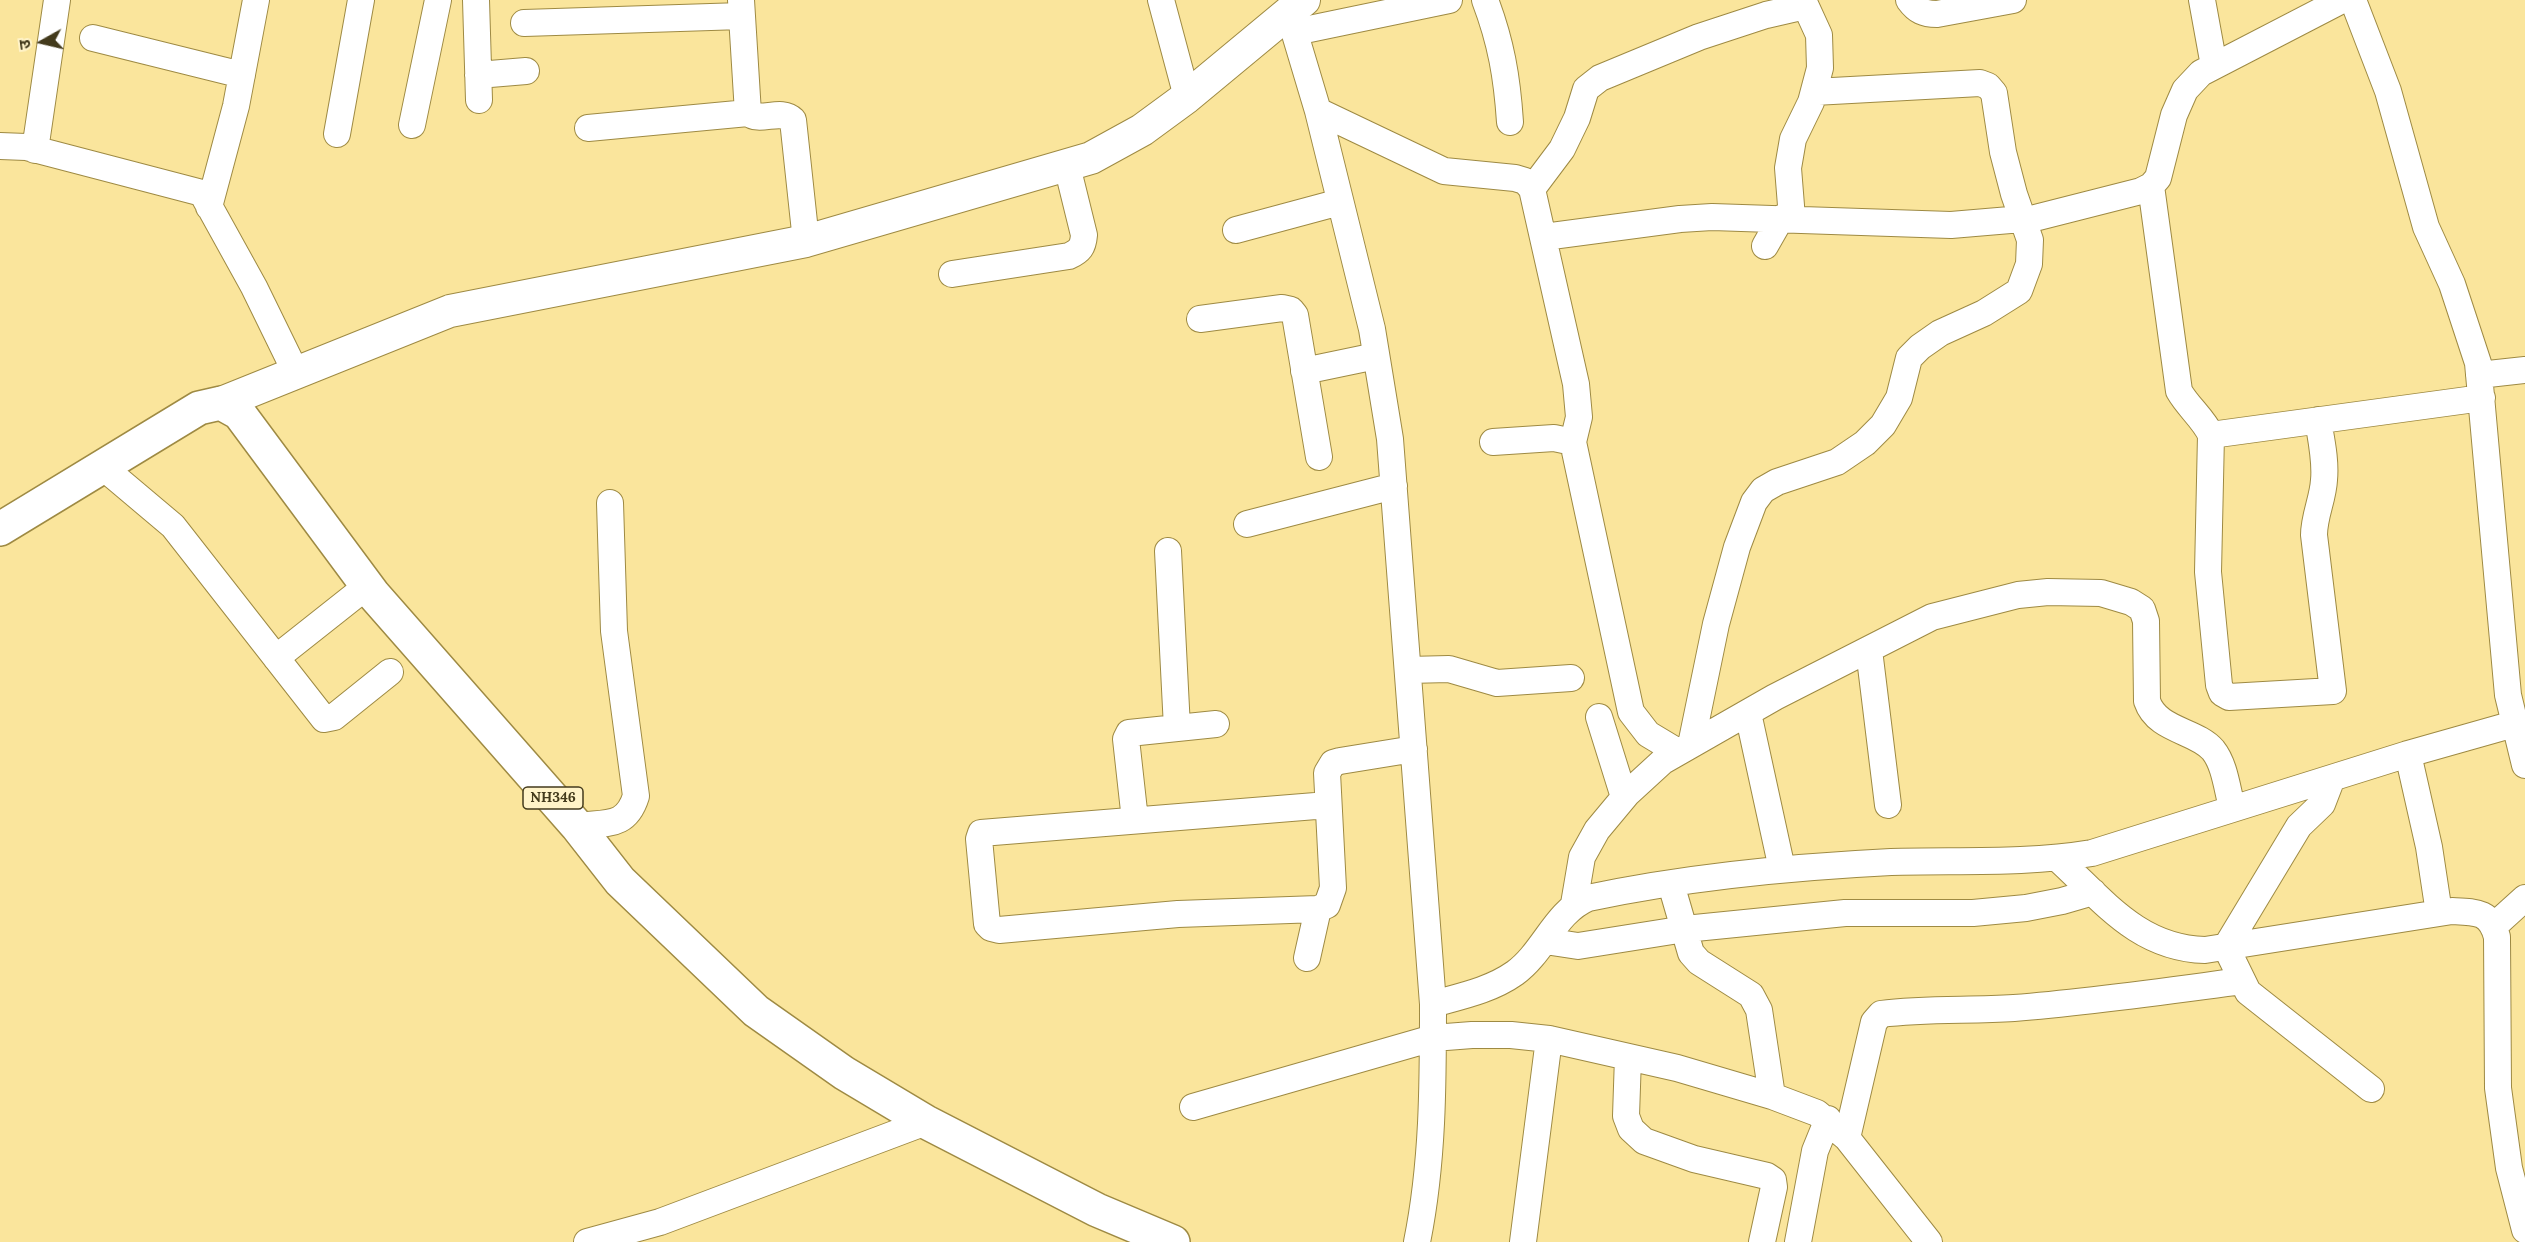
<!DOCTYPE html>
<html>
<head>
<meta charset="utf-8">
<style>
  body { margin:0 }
  #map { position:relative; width:2525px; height:1242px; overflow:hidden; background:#fae59c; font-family:Lora,"Noto Sans Devanagari",serif }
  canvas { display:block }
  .north { position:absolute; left:12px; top:12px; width:60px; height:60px; -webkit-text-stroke:4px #fff3c8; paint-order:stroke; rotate:262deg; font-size:16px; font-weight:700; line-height:24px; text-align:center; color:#433a1c }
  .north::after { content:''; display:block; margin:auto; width:21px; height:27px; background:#433a1c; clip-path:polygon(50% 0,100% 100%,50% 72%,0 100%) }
</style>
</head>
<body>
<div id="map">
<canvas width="2525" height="1242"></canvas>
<div class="north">उ</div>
</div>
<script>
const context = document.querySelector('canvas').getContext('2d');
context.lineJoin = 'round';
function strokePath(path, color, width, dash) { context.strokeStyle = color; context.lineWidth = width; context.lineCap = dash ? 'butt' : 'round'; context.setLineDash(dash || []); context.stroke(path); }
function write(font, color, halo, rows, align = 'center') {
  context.font = font + ' Lora,serif'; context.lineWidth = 5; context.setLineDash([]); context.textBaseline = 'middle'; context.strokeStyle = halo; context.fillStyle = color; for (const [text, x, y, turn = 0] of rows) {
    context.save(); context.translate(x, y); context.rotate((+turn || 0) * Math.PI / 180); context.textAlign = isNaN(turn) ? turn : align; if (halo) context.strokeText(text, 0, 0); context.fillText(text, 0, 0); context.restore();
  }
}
const minor = new Path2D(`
  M476,0L479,100
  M741,0L748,113C760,123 781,108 793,120L806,241
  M1161,0L1187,97
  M1485,0C1501,42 1507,77 1510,122
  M1909,0C1917,11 1924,14 1937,14L2013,0
  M2202,0L2214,66
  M2353,0L2388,91L2426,227L2452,284L2478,363L2508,695L2525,765
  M1289,14L1318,111L1372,329L1390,439L1433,1004C1433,1084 1433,1163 1417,1242
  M524,23L742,16
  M1295,32L1449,0
  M93,38L242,75
  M478,75L526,71
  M1318,111L1444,171L1515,178L1525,181L1532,189L1576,384L1579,417L1573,442L1631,712L1648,734L1678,752
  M412,125L438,0
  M588,128L748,113
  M337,134L361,0
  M0,146L26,147L202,193L254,287L296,373
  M35,150L57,0
  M2151,186L2179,391C2188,407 2203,418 2211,435L2208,572L2219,685L2222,693L2229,697L2333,691L2314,535C2314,516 2323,499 2324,480C2326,460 2321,439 2318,420
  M1532,189L1562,149L1577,118L1586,89L1600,78L1699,37L1766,15L1805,6
  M209,207L236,106L256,0
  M1792,218L1788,168L1793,139L1811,102L1820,68L1819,35L1803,0
  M2023,221L2141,191L2151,186L2158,178L2174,115L2185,90L2201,73L2342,0
  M1236,230L1340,202
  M1544,237L1680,219L1712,217L1951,225L2022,219
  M1765,246L1781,218
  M952,274L1069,256C1080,251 1083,247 1084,235L1067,166
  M1200,319L1282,308L1291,310L1295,315L1319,457
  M1304,371L1376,356
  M2479,375L2525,370
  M2211,435L2482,398
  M1493,442L1554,438L1573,442
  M103,467L173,526L324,719L334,717L390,672
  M1247,524L1394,486
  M1168,551L1177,728
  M1869,650L1888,805
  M276,658L367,586
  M1408,670L1449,669L1497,683L1571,678
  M1748,713L1782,869
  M1599,717L1624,797
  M1691,745L1716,624L1737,547L1754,502L1763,490L1777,482L1837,462L1865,443L1883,425L1899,398L1909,358L1920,347L1940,333L1984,313L2019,291L2029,264L2030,240L2014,194L2003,152L1994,93L1988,86L1980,83L1814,92
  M2408,754L2429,847L2439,913
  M2332,778L2322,804L2299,826L2226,947L2248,992L2371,1089
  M1328,805L981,833L979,839L987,924L991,928L999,930L1178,914L1318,909L1327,905L1333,888L1327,773L1333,763L1340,761L1414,749
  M1135,820L1126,739L1129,733L1216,724
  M577,826C607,822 626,828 636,796L614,631L610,503
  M2058,859C2104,901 2138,948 2205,950L2452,911C2476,912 2490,911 2497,937L2498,1088L2509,1168L2525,1230
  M1671,884L1691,953L1699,962L1751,995L1759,1010L1772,1096
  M1574,904L1582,857L1597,830L1627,794L1663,761L1775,697L1932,617L2018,595L2048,592L2101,593L2131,602L2142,609L2146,621L2147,701C2157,731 2196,730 2213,750C2225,765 2227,789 2232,807
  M2494,926L2525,898
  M1545,941L1578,946L1685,929L1845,913H1973L2026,908L2062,901L2093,892
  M1307,958L1318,909
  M1433,1004C1462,996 1491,990 1515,973C1544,952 1555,912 1588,898C1687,877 1790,867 1891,862C1958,860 2026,864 2092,853L2408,754L2514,724L2525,726
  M1628,1057L1626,1116L1631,1129L1644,1141L1694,1159L1767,1176L1773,1180L1774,1187L1762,1242
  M1193,1107L1433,1038L1472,1035H1511L1549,1039L1677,1068L1772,1096L1817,1113L1847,1138L1929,1242
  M1847,1138L1874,1022L1881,1014C1925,1008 1970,1011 2014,1008C2090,1002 2166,991 2242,981
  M587,1242L660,1222L926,1122
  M1523,1242L1549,1039
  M1798,1242L1815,1151L1828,1119`);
const major = new Path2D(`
  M221,403L450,311L806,241L1091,158L1142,130L1187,97L1304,0`);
const highway = new Path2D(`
  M0,529L199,408L221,403L239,413L374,595L577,826L620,881L756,1011L844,1073L926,1122L1097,1210L1173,1242`);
strokePath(minor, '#9e8a43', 28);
strokePath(major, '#9e8a43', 34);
strokePath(highway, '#9e8a43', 36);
strokePath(minor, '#fff', 26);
strokePath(major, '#fff', 32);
strokePath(highway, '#fff', 33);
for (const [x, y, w] of [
  [553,798,60]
]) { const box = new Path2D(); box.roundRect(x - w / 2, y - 11, w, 22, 4.5); context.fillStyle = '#fff3c8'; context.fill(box); strokePath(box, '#433a1c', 1.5); }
write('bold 14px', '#433a1c', null, [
  ["NH346",553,798]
]);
</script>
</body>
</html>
